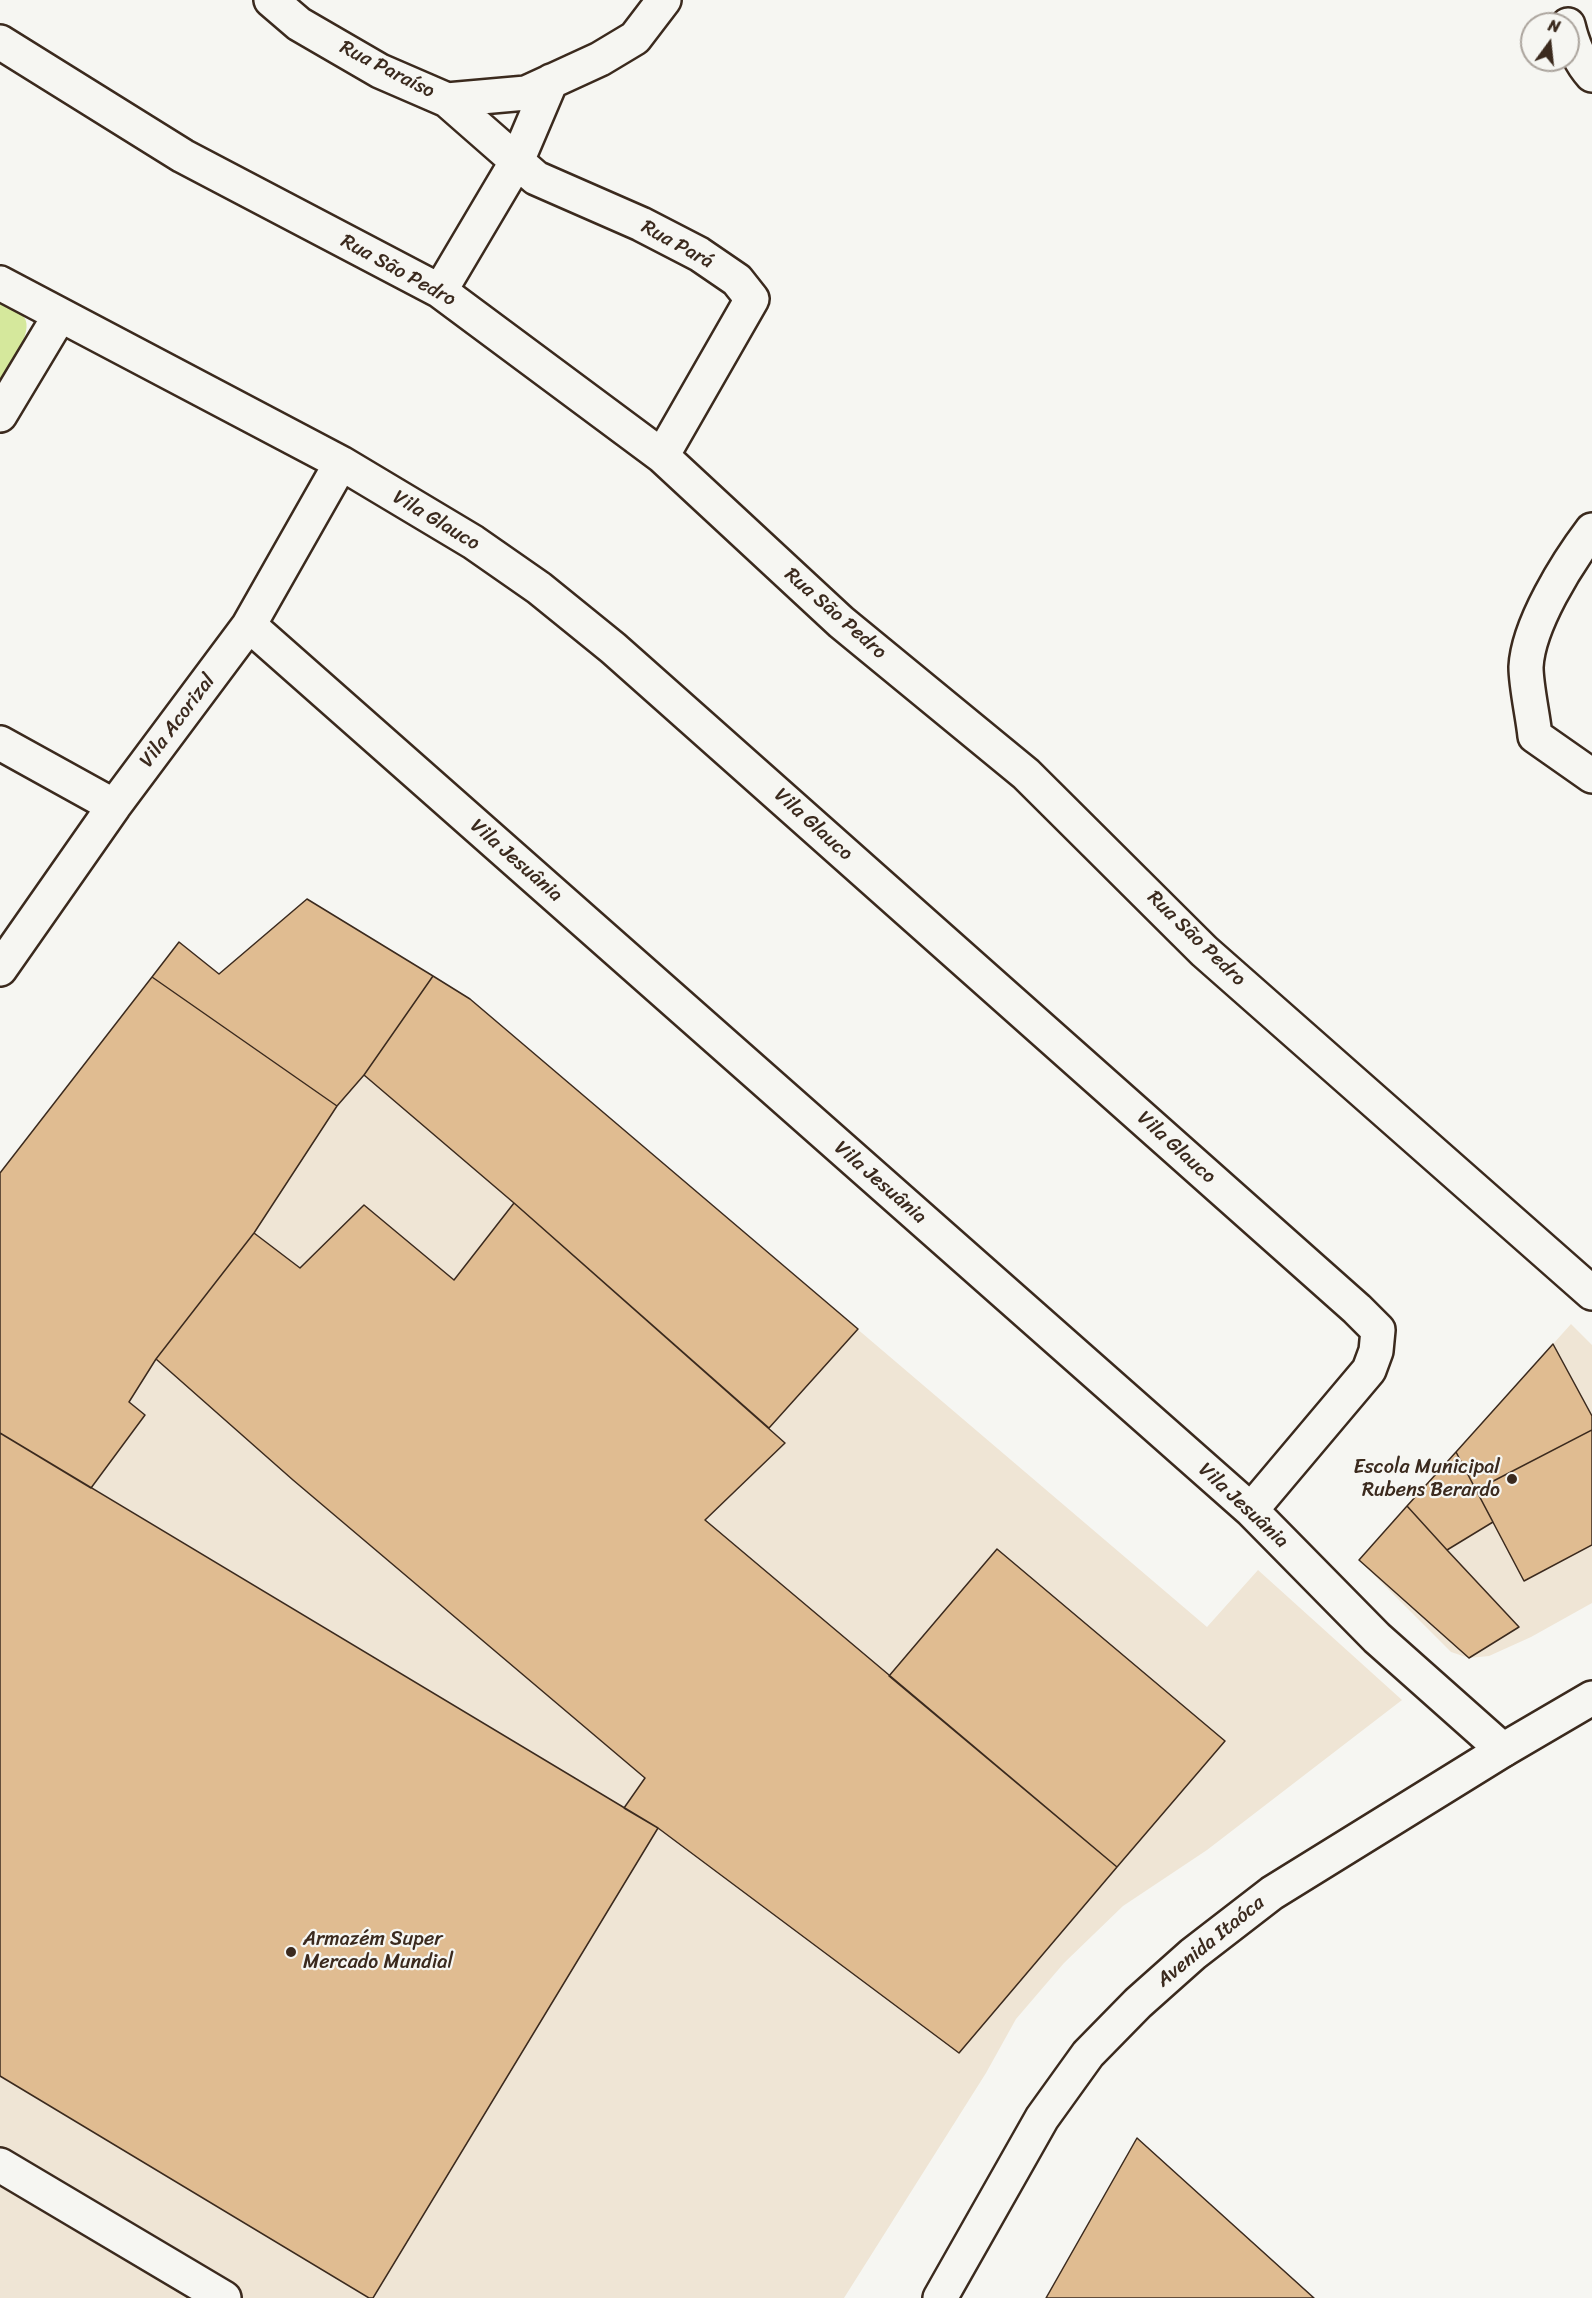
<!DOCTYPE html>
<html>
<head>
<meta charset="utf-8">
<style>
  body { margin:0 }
  #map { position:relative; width:1592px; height:2298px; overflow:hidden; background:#f6f6f2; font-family:Sriracha,sans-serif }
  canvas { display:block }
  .north { position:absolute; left:1520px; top:12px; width:60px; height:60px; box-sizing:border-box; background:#f6f6f2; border:2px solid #aba49d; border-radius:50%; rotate:15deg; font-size:16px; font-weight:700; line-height:24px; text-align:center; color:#3b2a1e }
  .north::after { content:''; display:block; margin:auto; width:21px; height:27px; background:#3b2a1e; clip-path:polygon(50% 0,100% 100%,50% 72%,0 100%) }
</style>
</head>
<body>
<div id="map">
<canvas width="1592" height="2298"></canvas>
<div class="north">N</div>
</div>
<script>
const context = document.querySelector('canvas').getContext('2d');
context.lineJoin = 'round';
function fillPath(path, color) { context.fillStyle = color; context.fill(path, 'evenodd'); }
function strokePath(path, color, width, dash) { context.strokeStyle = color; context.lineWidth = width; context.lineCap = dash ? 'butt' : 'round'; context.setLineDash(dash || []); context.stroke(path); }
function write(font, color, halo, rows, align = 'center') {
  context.font = font + ' Sriracha,sans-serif'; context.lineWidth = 4.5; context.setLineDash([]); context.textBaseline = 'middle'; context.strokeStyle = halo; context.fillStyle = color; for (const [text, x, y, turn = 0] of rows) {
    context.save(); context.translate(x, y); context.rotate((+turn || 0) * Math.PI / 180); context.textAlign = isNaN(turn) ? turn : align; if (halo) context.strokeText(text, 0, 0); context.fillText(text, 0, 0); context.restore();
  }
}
fillPath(new Path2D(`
  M307,899L470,999L1207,1627L1258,1570L1402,1700L1207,1850L1123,1906L1064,1963L1016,2019L986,2073L844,2298H0V1173L179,942L219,974Z
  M1571,1324L1592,1345V1603L1531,1637L1489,1656L1469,1658L1451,1652L1359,1560Z`), '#efe5d5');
fillPath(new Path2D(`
  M0,303C7,307 20,311 24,317C35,332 8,367 0,381Z`), '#d5e89c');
const building = new Path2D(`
  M307,899L433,976L364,1075L337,1106L152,977L179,942L219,974Z
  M433,976L470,999L858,1329L769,1428L514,1203L364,1075Z
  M152,977L337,1106L254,1233L156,1359L129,1402L145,1415L91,1488L0,1433V1173Z
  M514,1203L785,1443L705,1520L1117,1867L959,2053L658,1828L624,1808L645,1778L293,1480L156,1359L254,1233L300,1268L364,1205L454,1280Z
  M1553,1344L1592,1416V1430L1476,1490L1456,1452Z
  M1592,1430V1545L1524,1581L1476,1490Z
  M0,1433L658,1828L373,2298H369L0,2076Z
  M1456,1452L1493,1522L1447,1550L1407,1506Z
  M1407,1506L1447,1550L1519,1627L1469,1658L1359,1560Z
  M997,1549L1225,1741L1117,1867L889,1676Z
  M1137,2138L1314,2298H1046Z`);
fillPath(building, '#e0bc91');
strokePath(building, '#3b2a1e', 1.5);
const minor = new Path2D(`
  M271,0L299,24L380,71L447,100L526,93L600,59L635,38L664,0
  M1568,25C1572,42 1580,62 1592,75
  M0,42L183,156L440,291L662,456L841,622L1026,774L1204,951L1592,1293
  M447,100L536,178L641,224L699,254L737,280L752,299L662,456
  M0,283L341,463L473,542L539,588L613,648L1357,1309L1378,1330L1376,1351L1369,1370L1251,1510
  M440,291L517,161L551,81
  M0,415L60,315
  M1592,530C1567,563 1528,625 1526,667C1526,686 1533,716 1535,736L1592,776
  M249,625L1251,1510L1377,1638L1503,1750
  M0,743L114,806
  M0,969L114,806L249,625L341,463
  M0,2165L224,2298`);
const major = new Path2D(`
  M940,2298L1042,2118L1088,2054L1138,2003L1193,1954L1272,1893L1503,1750L1592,1698`);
strokePath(minor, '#3b2a1e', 38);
strokePath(major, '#3b2a1e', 38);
strokePath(minor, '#f6f6f2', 33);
strokePath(major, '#f6f6f2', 33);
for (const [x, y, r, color] of [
  [1512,1479,6,"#3b2a1e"],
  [291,1952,6,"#3b2a1e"]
]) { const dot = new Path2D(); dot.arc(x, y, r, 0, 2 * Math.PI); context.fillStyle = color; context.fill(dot); strokePath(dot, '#f6f6f2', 2); }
write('20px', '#3b2a1e', '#f6f6f2', [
  ["Rua Paraíso",387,70,27],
  ["Rua Pará",677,245,29],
  ["Rua São Pedro",398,271,29],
  ["Vila Glauco",436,521,31],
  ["Rua São Pedro",835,614,41],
  ["Vila Acorizal",178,721,-53],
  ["Vila Glauco",813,825,42],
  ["Vila Jesuânia",516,861,41],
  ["Rua São Pedro",1196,939,44],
  ["Vila Glauco",1176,1148,42],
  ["Vila Jesuânia",880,1183,41],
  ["Vila Jesuânia",1243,1506,43],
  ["Avenida Itaóca",1211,1942,-39]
]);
write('20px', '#3b2a1e', '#f6f6f2', [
  ["Escola Municipal",1500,1468],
  ["Rubens Berardo",1500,1491],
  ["Armazém Super",303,1940,"left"],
  ["Mercado Mundial",303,1963,"left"]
], 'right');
</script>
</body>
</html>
